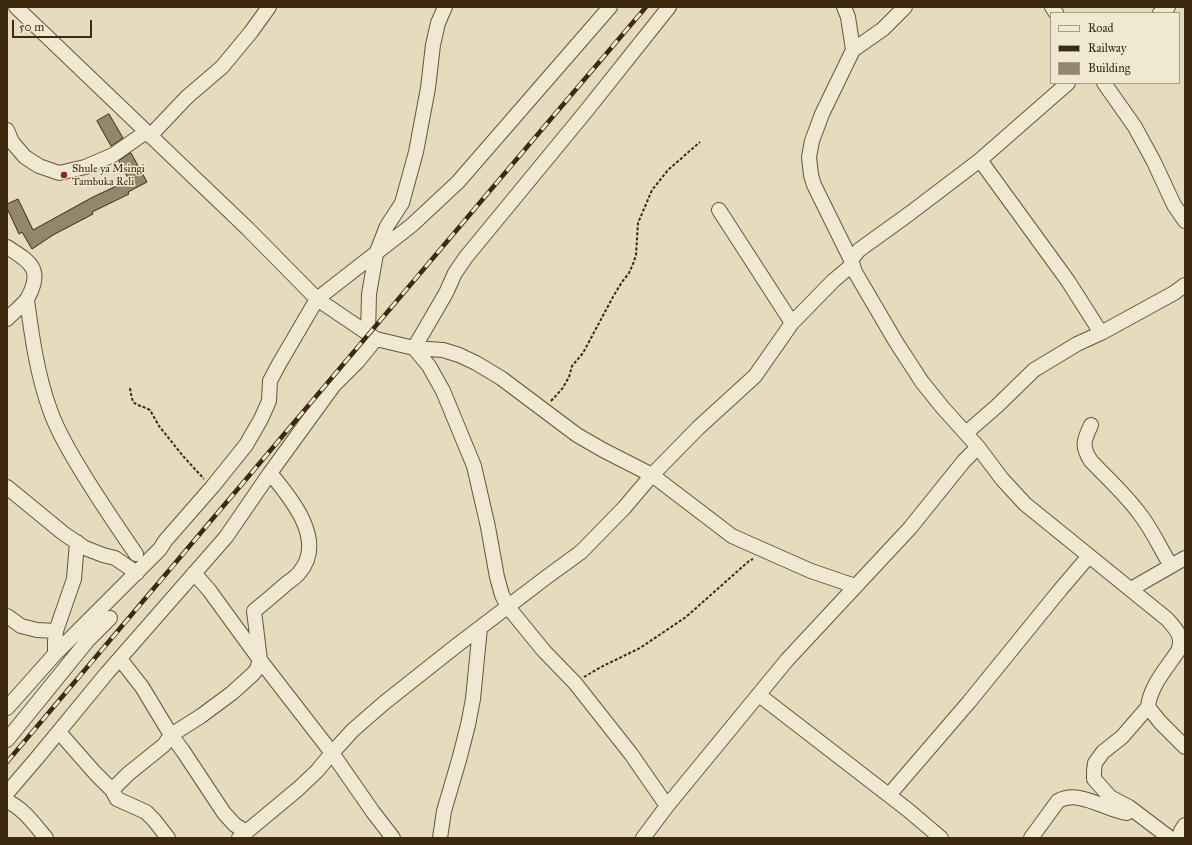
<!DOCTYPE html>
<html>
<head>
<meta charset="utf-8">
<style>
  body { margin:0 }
  #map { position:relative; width:1192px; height:845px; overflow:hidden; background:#e6dbbc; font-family:"IM FELL Great Primer",serif }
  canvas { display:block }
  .frame { position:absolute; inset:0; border:8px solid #3c290f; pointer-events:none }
  .legend { position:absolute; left:1050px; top:12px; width:130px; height:72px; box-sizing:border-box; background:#efe8d3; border:1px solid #a79c85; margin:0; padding:5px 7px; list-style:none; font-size:12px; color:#3c290f }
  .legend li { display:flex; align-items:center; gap:8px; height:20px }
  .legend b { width:20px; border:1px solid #a79c85 }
  .scale { position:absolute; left:12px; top:20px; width:80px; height:18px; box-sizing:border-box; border:2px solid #3c290f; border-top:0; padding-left:5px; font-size:12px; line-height:14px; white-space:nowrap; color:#3c290f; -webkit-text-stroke:3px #efe8d3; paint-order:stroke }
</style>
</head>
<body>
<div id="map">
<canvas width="1192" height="845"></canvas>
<div class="frame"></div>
<ul class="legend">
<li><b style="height:5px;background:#efe8d3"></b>Road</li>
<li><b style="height:5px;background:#3c290f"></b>Railway</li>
<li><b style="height:11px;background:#948669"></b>Building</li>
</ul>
<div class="scale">50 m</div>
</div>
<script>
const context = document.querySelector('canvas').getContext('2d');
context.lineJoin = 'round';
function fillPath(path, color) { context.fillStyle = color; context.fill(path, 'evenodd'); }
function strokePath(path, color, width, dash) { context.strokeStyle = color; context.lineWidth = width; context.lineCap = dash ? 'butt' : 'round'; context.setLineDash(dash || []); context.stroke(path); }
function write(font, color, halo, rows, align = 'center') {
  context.font = font + ' "IM FELL Great Primer",serif'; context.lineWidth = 3; context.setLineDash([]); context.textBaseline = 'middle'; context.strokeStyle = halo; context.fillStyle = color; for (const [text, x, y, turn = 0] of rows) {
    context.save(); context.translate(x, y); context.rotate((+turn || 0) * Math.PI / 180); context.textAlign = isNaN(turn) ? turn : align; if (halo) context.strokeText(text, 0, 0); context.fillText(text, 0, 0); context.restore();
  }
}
const building = new Path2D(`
  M109,114L123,138L111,146L97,121Z
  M131,153L147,182L128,192L129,194L92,212L93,214L53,235L32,249L22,232L19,234L7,208V204L18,199L33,230L91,198L129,180L119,161Z`);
fillPath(building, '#948669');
strokePath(building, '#3c290f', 1);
const minor = new Path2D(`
  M16,7L248,229L317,299L376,339L414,348L443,350L459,355L476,363L501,378L577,435L603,450L652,475L732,536L811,571L855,586
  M844,7L848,17L853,50L822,114L812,141L809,157L811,175L814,185L851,260L855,272L896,342L922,382L943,408L978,447L1002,479L1025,504L1167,619C1176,629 1184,637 1178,651C1167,668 1150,686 1148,707L1160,722L1185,747
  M1052,7L1056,13
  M1160,13L1168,7
  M853,50L883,29L905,7
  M1104,83L1135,127L1154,162L1174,205L1185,221
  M7,130L12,142L25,157L39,166L59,173L85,167L113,155L146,132
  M150,136L187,97L222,67L251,32L269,7
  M980,160L1068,281L1101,333
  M719,210L792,323
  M7,247C16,253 28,259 33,269C37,278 32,291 27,299C22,306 13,313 7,319
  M851,260L859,250L909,214L980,160L1068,83
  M27,300C32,337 37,374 50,410C57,430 68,449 79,467C97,497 116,525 136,554
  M368,334L369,294L376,254L387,226L402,203L416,152L428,88L433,45L438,23L445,7
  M1091,425C1084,440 1081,446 1091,461C1107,478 1125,494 1139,513C1152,529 1160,548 1171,566
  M966,433L997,406L1034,370L1077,344L1101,333L1174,293L1185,285
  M7,487L63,533L85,548L103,555L115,558L137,573
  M194,573L209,590L260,660L332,753L373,812L393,838
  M1131,589L1185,558
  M7,616L21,626L37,630L56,631
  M55,654V642L56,631L74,579L77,542
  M120,659L142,687L171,735L183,751L224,813L235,825L247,832
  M759,695L908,810L941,838
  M1148,707L1122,737L1103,752L1095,763L1094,771V779L1110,797L1129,807L1170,838
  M7,708L55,654L160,549L165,541L213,486L246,445L261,419L269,401L270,381L279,364L317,299L412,225L458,182L610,7
  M59,732L95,773L112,790L117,799L146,812L154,820L168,838
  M7,740L88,640L110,618
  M112,790L128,774L164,745L171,735L201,716L232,693L253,674L257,669L260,660L254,611C265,602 276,593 287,583C291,580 296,577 299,573C327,541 291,498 270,473
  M7,793L37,758L107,673L226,537L270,473L334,385L358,361L376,339
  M889,795L969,702L1060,590L1089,556
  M7,801C24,809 34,824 46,838
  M667,806L631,754L575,683L544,651L508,607L502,595L497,577L488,527L474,466L443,391L429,366L414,348L446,293L455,273L466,257L587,110L669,7
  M239,838L298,789L317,771L332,753L353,730L384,703L456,646L548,576L581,552L624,508L652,475L698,428L755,376L792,323L833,281L852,265
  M440,838L444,811L459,760L468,725L473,699L480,628
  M643,838L667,806L787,660L910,528L964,461L978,447
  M1031,838L1058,801C1079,789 1105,810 1127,813
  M1179,838L1181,831L1185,825`);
strokePath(minor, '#66563a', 16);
strokePath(new Path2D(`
  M130,388C133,408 134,402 150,410L159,426L183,456L204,479
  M551,401L562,389L569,377L572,366L583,353L614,295L622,282L629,273L633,264L636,255L638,223L652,190L668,170L700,142
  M584,677L603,666L640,648L686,617L749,561L753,559`), '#3c290f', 2, [3, 2]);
strokePath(minor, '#efe8d3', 14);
const rail = new Path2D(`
  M7,762C220,511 432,258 646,7`);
strokePath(rail, '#3c290f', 4.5);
strokePath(rail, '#efe8d3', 3, [9]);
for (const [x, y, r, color] of [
  [64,175,4,"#8f2418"]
]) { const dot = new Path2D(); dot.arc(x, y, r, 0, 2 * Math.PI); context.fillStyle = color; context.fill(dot); strokePath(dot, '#efe8d3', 1.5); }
write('11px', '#3c290f', '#efe8d3', [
  ["Shule ya Msingi",72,169],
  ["Tambuka Reli",72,182]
], 'left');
</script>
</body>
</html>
